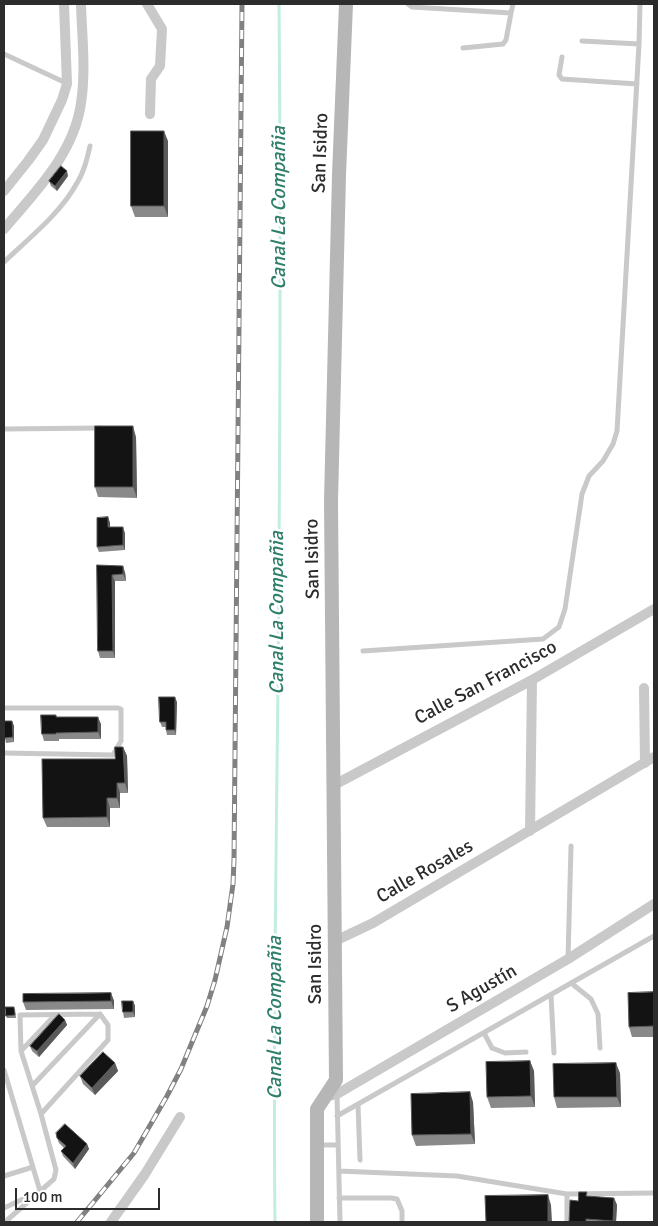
<!DOCTYPE html>
<html>
<head>
<meta charset="utf-8">
<style>
  body { margin:0 }
  #map { position:relative; width:658px; height:1226px; overflow:hidden; background:#fff; font-family:Signika,sans-serif }
  canvas { display:block }
  .frame { position:absolute; inset:0; border:5px solid #2c2c2c; pointer-events:none }
  .scale { position:absolute; left:15px; top:1188px; width:145px; height:22px; box-sizing:border-box; border:2px solid #2c2c2c; border-top:0; padding-left:6px; font-size:15px; line-height:18px; white-space:nowrap; color:#2c2c2c; -webkit-text-stroke:4px #fff; paint-order:stroke }
</style>
</head>
<body>
<div id="map">
<canvas width="658" height="1226"></canvas>
<div class="frame"></div>
<div class="scale">100 m</div>
</div>
<script>
const context = document.querySelector('canvas').getContext('2d');
context.lineJoin = 'round';
function strokePath(path, color, width, dash) { context.strokeStyle = color; context.lineWidth = width; context.lineCap = dash ? 'butt' : 'round'; context.setLineDash(dash || []); context.stroke(path); }
function fillPath(path, color) { context.fillStyle = color; context.fill(path, 'evenodd'); }
function write(font, color, halo, rows, align = 'center') {
  context.font = font + ' Signika,sans-serif'; context.lineWidth = 5; context.setLineDash([]); context.textBaseline = 'middle'; context.strokeStyle = halo; context.fillStyle = color; for (const [text, x, y, turn = 0] of rows) {
    context.save(); context.translate(x, y); context.rotate((+turn || 0) * Math.PI / 180); context.textAlign = isNaN(turn) ? turn : align; if (halo) context.strokeText(text, 0, 0); context.fillText(text, 0, 0); context.restore();
  }
}
strokePath(new Path2D(`
  M275,1222C273,1043 276,863 278,683C280,457 281,230 279,4`), '#c2ede2', 3);
strokePath(new Path2D(`
  M408,4L412,7L511,13L513,4
  M582,41L639,44
  M463,48L503,44L506,40L511,13
  M4,54L66,83
  M562,57L559,75L562,79L637,84
  M4,262C29,238 60,214 77,183C84,172 87,159 90,146
  M4,429L101,428
  M363,651L543,639L559,627L565,609L582,494L589,476L603,461L613,444L617,431L639,44L640,4
  M4,708H118L121,709V741L113,755L4,753
  M568,959L571,846
  M571,983L591,999L598,1014L600,1048
  M551,995L554,1053
  M484,1033L492,1048L505,1053L526,1052
  M21,1051L55,1015
  M4,1070L40,1191L4,1208
  M32,1086L100,1014
  M337,1094L340,1222
  M358,1104L360,1160
  M337,1116L654,936
  M319,1145H338
  M339,1171L457,1176L567,1194
  M4,1176L33,1167
  M339,1198H391L397,1199L402,1211V1222
  M5,1222L54,1179L56,1170L41,1114L21,1051L20,1015L100,1014L108,1025V1040L41,1114
  M567,1222V1194L654,1193`), '#c9c9c9', 5);
strokePath(new Path2D(`
  M147,4L162,29L160,66L151,79L150,114
  M4,191L28,161L43,140L62,100L67,84L64,4
  M4,229C35,192 74,154 81,103C86,71 82,37 81,4
  M644,688L645,763
  M334,785L532,680L654,609
  M530,831L532,680
  M335,941L373,923L654,757
  M325,1097L337,1094L568,959L654,904
  M111,1222L145,1174L180,1117`), '#c9c9c9', 10);
strokePath(new Path2D(`
  M317,1222V1109L336,1080L331,501L339,175L346,4`), '#b6b6b6', 14);
const rail = new Path2D(`
  M77,1222L134,1153L167,1096L181,1069L207,1006L215,980L227,927L233,884L234,860L242,4`);
strokePath(rail, '#818181', 5);
strokePath(rail, '#fff', 3, [9]);
fillPath(new Path2D(`
  M168,141V217H135L131,206Z
  M68,176L57,191L51,186L49,181Z
  M136,437L137,498L98,497L95,487Z
  M108,517L110,523V527L125,533V550L99,552L97,547Z
  M97,565L125,572L126,581H115V658H100L98,651Z
  M177,702L176,735H167L166,730V727H162L160,722Z
  M56,715L57,717L101,724V739H59V741H44L42,734Z
  M12,721L14,726V742L6,743L5,738Z
  M123,747L127,756L128,793H120V808H110V827H47L43,818L115,759Z
  M654,992V1037H632L629,1027Z
  M111,993L114,1001V1009L26,1010L23,1002Z
  M133,1001L135,1006V1017L124,1018L123,1012Z
  M15,1009L16,1018H7L6,1016Z
  M65,1020L67,1025L39,1057L32,1051L30,1046Z
  M530,1061L534,1071L535,1107L491,1108L487,1097Z
  M115,1063L118,1071L95,1095L83,1084L80,1076Z
  M620,1073L621,1107L557,1108L554,1097Z
  M473,1102L475,1144L416,1146L412,1135Z
  M57,1138L87,1144L89,1149L75,1169L63,1156L61,1151L64,1148L59,1143Z
  M588,1196L614,1198L617,1205L616,1222H569L578,1201Z`), '#898989');
fillPath(new Path2D(`
  M164,131L168,141V217L164,206Z
  M67,171L68,176L57,191L55,186Z
  M133,426L136,437L137,498L133,487Z
  M108,517L110,523V532L108,527Z
  M123,527L125,533V550L123,545Z
  M123,566L125,572L126,581L123,574Z
  M112,575L115,581V658L113,651Z
  M175,697L177,702L176,735L175,730Z
  M98,717L101,724V739L98,732Z
  M12,721L14,726V742L13,737Z
  M123,747L127,756L128,793L125,783Z
  M117,783L120,793V808L117,798Z
  M107,798L110,808V827L107,817Z
  M111,993L114,1001V1009L111,1001Z
  M133,1001L135,1006V1017L133,1012Z
  M65,1020L67,1025L39,1057L37,1051Z
  M530,1061L534,1071L535,1107L531,1096Z
  M115,1063L118,1071L95,1095L92,1088Z
  M616,1063L620,1073L621,1107L617,1097Z
  M470,1092L473,1102L475,1144L471,1134Z
  M87,1144L89,1149L75,1169L73,1163Z
  M548,1195L551,1205L552,1222H548Z
  M614,1198L617,1205L616,1222H614L613,1221Z`), '#5a5a5a');
const building = new Path2D(`
  M131,131H164V206H131Z
  M61,166L67,171L55,186L49,181Z
  M95,426H133V487H95Z
  M108,517V527H123V545L97,547V518Z
  M97,565L123,566V574L112,575L113,651H98Z
  M159,697H175V730H166V722H160Z
  M41,715H56V717H98V732L56,733V734H42Z
  M4,721H12L13,737L5,738Z
  M115,747H123L125,783H117V798H107V817L43,818L42,759H115Z
  M654,992V1026L629,1027L628,993Z
  M111,993V1001L23,1002V994Z
  M122,1001H133V1012H123Z
  M5,1007H14L15,1015L6,1016Z
  M59,1014L65,1020L37,1051L30,1046Z
  M103,1052L115,1063L92,1088L80,1076Z
  M530,1061L531,1096L487,1097L486,1062Z
  M616,1063L617,1097H554L553,1064Z
  M470,1092L471,1134L412,1135L411,1094Z
  M65,1124L87,1144L73,1163L61,1151L66,1146L57,1138L56,1133Z
  M579,1192H587L586,1196L614,1198L613,1221L586,1219V1222H569L570,1200L578,1201Z
  M548,1195V1222H486L485,1196Z`);
fillPath(building, '#131313');
strokePath(building, '#5a5a5a', 1);
write('19px', '#2c2c2c', '#fff', [
  ["San Isidro",321,153,-88],
  ["San Isidro",313,559,-91],
  ["Calle San Francisco",486,683,-28],
  ["Calle Rosales",425,872,-30],
  ["San Isidro",316,964,-90],
  ["S Agustín",482,989,-30]
]);
write('italic 20px', '#307f6b', '#fff', [
  ["Canal La Compañia",280,208,-90],
  ["Canal La Compañia",278,613,-90],
  ["Canal La Compañia",276,1018,-90]
]);
</script>
</body>
</html>
